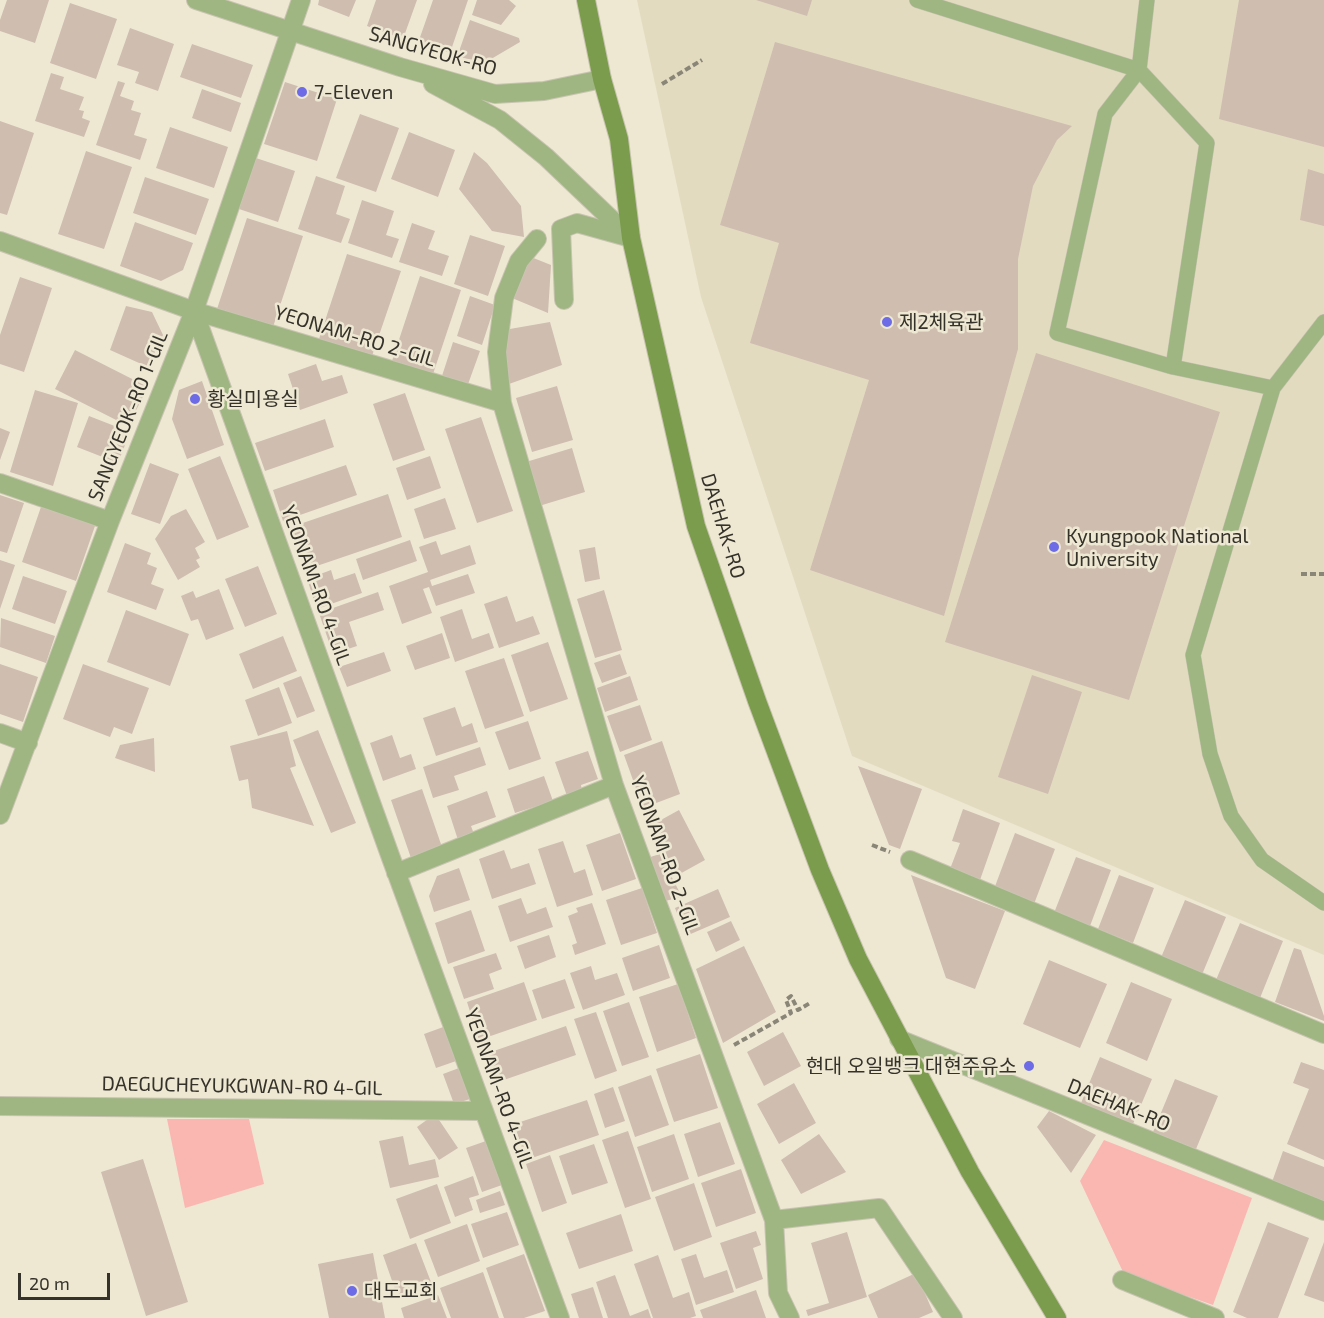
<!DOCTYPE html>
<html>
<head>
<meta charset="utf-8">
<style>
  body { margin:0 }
  #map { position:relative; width:1324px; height:1318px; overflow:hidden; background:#eee8d3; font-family:"Exo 2",sans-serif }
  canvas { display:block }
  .scale { position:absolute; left:18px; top:1273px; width:92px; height:27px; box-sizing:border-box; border:3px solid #34322a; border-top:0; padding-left:8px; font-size:18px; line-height:21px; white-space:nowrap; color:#34322a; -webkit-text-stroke:4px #eee8d3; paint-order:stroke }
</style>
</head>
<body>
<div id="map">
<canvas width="1324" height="1318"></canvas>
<div class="scale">20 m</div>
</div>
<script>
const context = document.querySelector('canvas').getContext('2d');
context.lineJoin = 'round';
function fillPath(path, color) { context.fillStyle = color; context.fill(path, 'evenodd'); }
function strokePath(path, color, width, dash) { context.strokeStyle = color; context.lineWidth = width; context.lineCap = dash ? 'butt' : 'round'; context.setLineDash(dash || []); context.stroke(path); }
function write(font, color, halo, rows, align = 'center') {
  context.font = font + ' "Exo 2","Noto Sans KR",sans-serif'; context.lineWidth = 5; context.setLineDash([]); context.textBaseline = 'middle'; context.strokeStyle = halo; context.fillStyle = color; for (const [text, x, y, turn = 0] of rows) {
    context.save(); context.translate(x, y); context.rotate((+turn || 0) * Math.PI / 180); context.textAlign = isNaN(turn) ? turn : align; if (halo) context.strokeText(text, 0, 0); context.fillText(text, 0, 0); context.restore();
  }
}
fillPath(new Path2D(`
  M637,0H1324V955L852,756L701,297Z`), '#e3dbc0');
fillPath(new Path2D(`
  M167,1119H249L264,1184L185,1208Z
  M1104,1140L1252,1198L1213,1305L1124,1274L1080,1181Z`), '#fab7b1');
fillPath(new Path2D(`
  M7,0H49L35,43L0,31V20Z
  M319,0H356L349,17L318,5Z
  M376,0H417L403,39L367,26Z
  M433,0H468L450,53L418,43Z
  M477,0H509L516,6L501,25L472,15Z
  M756,0H812L807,16Z
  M1239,0H1324V147L1219,119Z
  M70,3L117,19L96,79L50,63Z
  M470,20L519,38L520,42L486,62L457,57Z
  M130,28L174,44L158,91L135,83L139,72L117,65Z
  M775,42L1072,126L1057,140L1033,186L1018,259V349L944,616L810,570L869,380L750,343L779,243L720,225Z
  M192,44L253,65L241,98L180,77Z
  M51,73L64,77L60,89L84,97L79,110L84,111L82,118L90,121L84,137L35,121Z
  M118,81L125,83L120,96L134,101L131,110L141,113L134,135L147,139L140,160L96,145Z
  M285,82L337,99L317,161L264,144Z
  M202,89L241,103L231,132L192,118Z
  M360,114L399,128L376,192L336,178Z
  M0,121L34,133L7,215L0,213Z
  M170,127L228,147L214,188L156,168Z
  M409,132L455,150L438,197L391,179Z
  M86,151L132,167L104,249L58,234Z
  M474,152L487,163L521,206L524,237L492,231L459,189Z
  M256,158L295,171L278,222L239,209Z
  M1308,169L1324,174V226L1300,220Z
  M316,176L345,186L336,214L350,219L341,243L298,229Z
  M145,177L209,199L196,235L133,213Z
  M362,200L394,211L386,235L399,239L392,258L348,243Z
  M247,218L303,236L273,327L217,309Z
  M135,222L193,243L183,270L161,281L120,266Z
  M412,223L435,231L428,249L449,256L442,276L399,262Z
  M470,235L505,246L488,296L454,284Z
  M347,254L401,271L372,356L319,339Z
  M531,257L551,265L548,313L512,298Z
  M420,276L461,290L432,377L391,364Z
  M20,277L52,288L24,372L0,364V335Z
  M470,296L495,305L482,345L457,336Z
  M126,306L152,312L163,335L148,367L110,350Z
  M550,322L562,365L509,384L504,330Z
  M453,342L480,351L467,387L441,379Z
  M75,350L148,387L128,426L55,389Z
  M1036,353L1220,412L1129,700L945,642Z
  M316,364L322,381L342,375L348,393L300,410L288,374Z
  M202,381L224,445L187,459L172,419L179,390Z
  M557,386L573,440L532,452L516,398Z
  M35,390L78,403L53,486L10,472Z
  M405,393L425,450L393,461L373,404Z
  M89,416L130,432L118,463L77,447Z
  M481,417L513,511L477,523L445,429Z
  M325,419L334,447L265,471L255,443Z
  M0,428L10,432L0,460Z
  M572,448L585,492L539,506L526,462Z
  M220,456L249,527L217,540L188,469Z
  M430,456L441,488L407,500L396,468Z
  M150,463L179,474L160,524L131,514Z
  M346,465L357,495L283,521L273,490Z
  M388,494L402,537L305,570L291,527Z
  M0,495L24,503L7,553L0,551Z
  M445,498L456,529L424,539L414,509Z
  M42,504L96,523L76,581L22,562Z
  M186,509L205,542L195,548L200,558L196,560L200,567L178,580L155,539L171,516Z
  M410,540L417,561L363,580L356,559Z
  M436,541L441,555L470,545L476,564L430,580L432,586L468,574L475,593L436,606L429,587L423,589L432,613L402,624L389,586L428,572L419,547Z
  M125,543L151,553L147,564L157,568L151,584L164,589L156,610L107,592Z
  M595,547L600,579L585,582L579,550Z
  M0,560L15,565L0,609Z
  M258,566L277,614L245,627L225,579Z
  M331,570L334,580L355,573L362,593L317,609L307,579Z
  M23,576L67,591L55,624L12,609Z
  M219,589L234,629L206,640L198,619L191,621L181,596L193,591L196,598Z
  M604,590L622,650L595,658L577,599Z
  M378,592L384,610L349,622L357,646L333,654L319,613Z
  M507,596L516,622L533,616L540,634L499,648L484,604Z
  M462,609L472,639L489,633L494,648L455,662L440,617Z
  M126,610L189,634L170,686L107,662Z
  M1,618L55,636L46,663L0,647Z
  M442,633L450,658L415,670L406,646Z
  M283,636L297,671L253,689L239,654Z
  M548,642L568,699L530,712L511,655Z
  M384,652L391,671L347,687L339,667Z
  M620,654L627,674L602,683L594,663Z
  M504,658L524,716L485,729L465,671Z
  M0,664L38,677L23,722L0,714Z
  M83,664L149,688L132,734L114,727L110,737L63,719Z
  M1032,675L1082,692L1048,794L998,777Z
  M301,676L315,711L297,718L283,683Z
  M630,676L638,700L605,712L597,688Z
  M279,687L292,723L258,736L245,700Z
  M640,705L652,740L620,752L607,716Z
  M455,707L462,727L472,723L478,742L436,756L423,718Z
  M528,721L541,759L509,770L495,732Z
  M318,730L356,823L331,833L293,740Z
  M287,731L296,766L290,768L314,826L252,808L248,779L239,781L230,746Z
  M392,735L400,758L411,754L416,769L383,781L370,743Z
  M154,738L155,772L115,758L120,745Z
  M662,741L680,794L643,808L624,755Z
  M480,747L486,765L454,776L459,790L433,798L423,767Z
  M588,751L598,779L581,785L582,791L567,796L555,762Z
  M858,766L922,789L900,849L889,845Z
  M544,776L553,801L515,813L507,789Z
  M422,789L443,850L412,861L391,800Z
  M487,791L496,817L471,826L474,834L458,840L447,806Z
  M963,809L1000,823L980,880L950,869L960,843L952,841Z
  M679,810L705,860L676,876L650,826Z
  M620,833L636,879L602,891L586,845Z
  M1015,833L1055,849L1034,904L994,889Z
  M563,841L574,873L585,869L593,895L557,907L538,849Z
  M504,850L511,869L529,863L536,884L492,899L479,859Z
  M660,854L682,897L665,901L647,858Z
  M1076,857L1111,870L1090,926L1054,913Z
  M459,868L470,900L434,912L429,896L437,876Z
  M911,875L1005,911L975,989L946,978Z
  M1119,875L1154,888L1133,943L1098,929Z
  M642,888L657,933L621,945L606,900Z
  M718,889L730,917L686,936L675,908Z
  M521,898L527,914L546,907L553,927L510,942L498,906Z
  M1185,900L1226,917L1201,977L1160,960Z
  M592,903L606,944L575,955L572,945L577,943L568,916L578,912L576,908Z
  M471,910L485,951L448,964L435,923Z
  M731,921L740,940L716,952L707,932Z
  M1240,923L1283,941L1260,998L1216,980Z
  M549,935L556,957L525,969L517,946Z
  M659,945L670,978L633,991L622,958Z
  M744,946L776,1012L723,1043L696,969Z
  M1294,948L1301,950L1324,1016V1021L1275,1002Z
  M496,953L502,969L489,974L494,989L464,999L453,967Z
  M1049,960L1107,984L1080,1048L1023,1024Z
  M591,966L595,980L617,973L625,995L583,1010L570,973Z
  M565,979L575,1008L542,1019L532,990Z
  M524,982L537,1020L479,1040L467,1002Z
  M1131,982L1172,999L1147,1061L1106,1043Z
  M678,984L696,1038L657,1052L639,997Z
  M629,1002L649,1057L622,1066L603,1011Z
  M596,1012L617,1071L595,1079L574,1019Z
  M446,1026L459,1060L436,1068L424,1034Z
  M566,1026L576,1055L498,1082L488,1053Z
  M783,1032L801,1066L764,1086L747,1052Z
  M700,1054L718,1108L674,1122L656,1069Z
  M1100,1057L1152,1079L1133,1124L1081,1103Z
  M1301,1062L1324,1070V1160L1287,1144L1309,1089L1293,1083Z
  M459,1068L470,1099L454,1104L443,1074Z
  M651,1075L669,1125L635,1137L618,1087Z
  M1175,1079L1218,1096L1196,1149L1153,1132Z
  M794,1083L816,1123L779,1144L757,1104Z
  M613,1087L625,1121L605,1128L594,1094Z
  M587,1100L599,1135L526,1160L514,1124Z
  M1049,1111L1096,1135L1071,1173L1037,1127Z
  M435,1114L458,1148L439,1160L417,1127Z
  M720,1122L735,1164L698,1177L684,1134Z
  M628,1131L651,1199L625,1208L602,1140Z
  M674,1134L689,1179L652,1192L637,1147Z
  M819,1134L846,1172L801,1194L781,1160Z
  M403,1136L409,1165L435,1159L439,1177L390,1188L379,1141Z
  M486,1141L502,1185L482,1192L466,1148Z
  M594,1144L608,1183L572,1195L559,1156Z
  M1283,1151L1324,1167V1203L1272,1182Z
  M550,1155L567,1203L542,1212L526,1164Z
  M143,1159L188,1302L146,1316L101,1172Z
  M741,1169L756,1213L716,1227L701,1183Z
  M473,1176L479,1195L469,1198L473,1210L455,1217L444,1187Z
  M694,1183L712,1237L674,1251L655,1197Z
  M437,1184L451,1223L410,1239L396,1199Z
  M500,1191L505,1205L480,1213L476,1200Z
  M507,1212L519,1245L483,1258L471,1224Z
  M621,1214L633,1251L579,1269L566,1233Z
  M1268,1222L1309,1238L1278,1318H1247L1233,1312Z
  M467,1224L480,1261L438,1277L424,1240Z
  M756,1231L761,1245L753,1248L763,1279L736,1289L720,1243Z
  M847,1232L867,1297L808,1316L806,1310L829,1303L811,1243Z
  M1324,1242V1302L1304,1295Z
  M416,1243L431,1282L397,1295L383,1255Z
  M373,1253L385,1318H329L318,1264Z
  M524,1254L545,1311L524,1318H504L486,1268Z
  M696,1254L704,1278L727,1270L734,1292L696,1305L681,1259Z
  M658,1255L673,1298L689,1292L696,1316L690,1318H653L634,1264Z
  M483,1272L499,1318H451L440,1288Z
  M916,1273L933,1312L919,1318H878L868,1295Z
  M615,1275L630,1316L648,1309L651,1318H608L596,1282Z
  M593,1287L603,1318H579L571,1294Z
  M756,1290L766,1318H703L700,1310Z
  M438,1295L447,1318H404L401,1308Z`), '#cfbdb0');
const service = new Path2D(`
  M917,0L1139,70L1207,143L1173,367
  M1147,0L1139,70L1105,114L1057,333L1173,367L1273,388L1324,322
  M1273,388L1193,655L1210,754L1231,816L1262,860L1324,903`);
const minor = new Path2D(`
  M0,241L194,311L502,403L614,785L774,1220L778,1293L790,1318
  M564,300L561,229L577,223L631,238
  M194,311L391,858L560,1318
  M502,403L497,352L504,298L519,261L537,239
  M0,483L110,521
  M0,733L28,743
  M0,815L110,521L194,311L301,0
  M910,860L1324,1034
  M396,873L614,785
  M899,1039L1324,1211
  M0,1106L484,1111
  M774,1220L879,1208L953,1318
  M1122,1280L1215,1318`);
const tertiary = new Path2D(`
  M196,0L400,67L495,94L544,91L602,79
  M433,84L500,120L546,157L631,238`);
const secondary = new Path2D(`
  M586,0L602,79L619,139L631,238L696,526L757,701L820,870L858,959L970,1172L1057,1318`);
strokePath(service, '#c9c4b1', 16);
strokePath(minor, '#c9c4b1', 20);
strokePath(tertiary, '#c9c4b1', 20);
strokePath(secondary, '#c9c4b1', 20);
strokePath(new Path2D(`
  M662,84L702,60
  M1301,574H1324
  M872,845L890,852
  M734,1045L791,1013L786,1000L791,996L798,1010L810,1003`), '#898577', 4, [6, 3]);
strokePath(service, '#9fb683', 15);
strokePath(minor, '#9fb683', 18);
strokePath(tertiary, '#9fb683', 18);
strokePath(secondary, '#7c9c4d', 18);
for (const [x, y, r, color] of [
  [302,92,6,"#6d6be5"],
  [887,322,6,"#6d6be5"],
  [195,399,6,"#6d6be5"],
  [1054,547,6,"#6d6be5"],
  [1029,1066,6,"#6d6be5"],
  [352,1291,6,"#6d6be5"]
]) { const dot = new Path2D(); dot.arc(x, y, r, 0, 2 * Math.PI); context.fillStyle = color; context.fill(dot); strokePath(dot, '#eee8d3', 2); }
write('20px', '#34322a', '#eee8d3', [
  ["SANGYEOK-RO",433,51,16],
  ["YEONAM-RO 2-GIL",355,336,17],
  ["SANGYEOK-RO 1-GIL",128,416,-68],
  ["DAEHAK-RO",723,526,73],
  ["YEONAM-RO 4-GIL",316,585,70],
  ["YEONAM-RO 2-GIL",665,855,70],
  ["DAEGUCHEYUKGWAN-RO 4-GIL",242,1086,1],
  ["YEONAM-RO 4-GIL",499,1088,70],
  ["DAEHAK-RO",1119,1105,22]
]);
write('20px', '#34322a', '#eee8d3', [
  ["7-Eleven",314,92],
  ["제2체육관",899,322],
  ["황실미용실",207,399],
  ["Kyungpook National",1066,536],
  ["University",1066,559],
  ["현대 오일뱅크 대현주유소",1017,1066,"right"],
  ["대도교회",364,1291]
], 'left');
</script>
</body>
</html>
